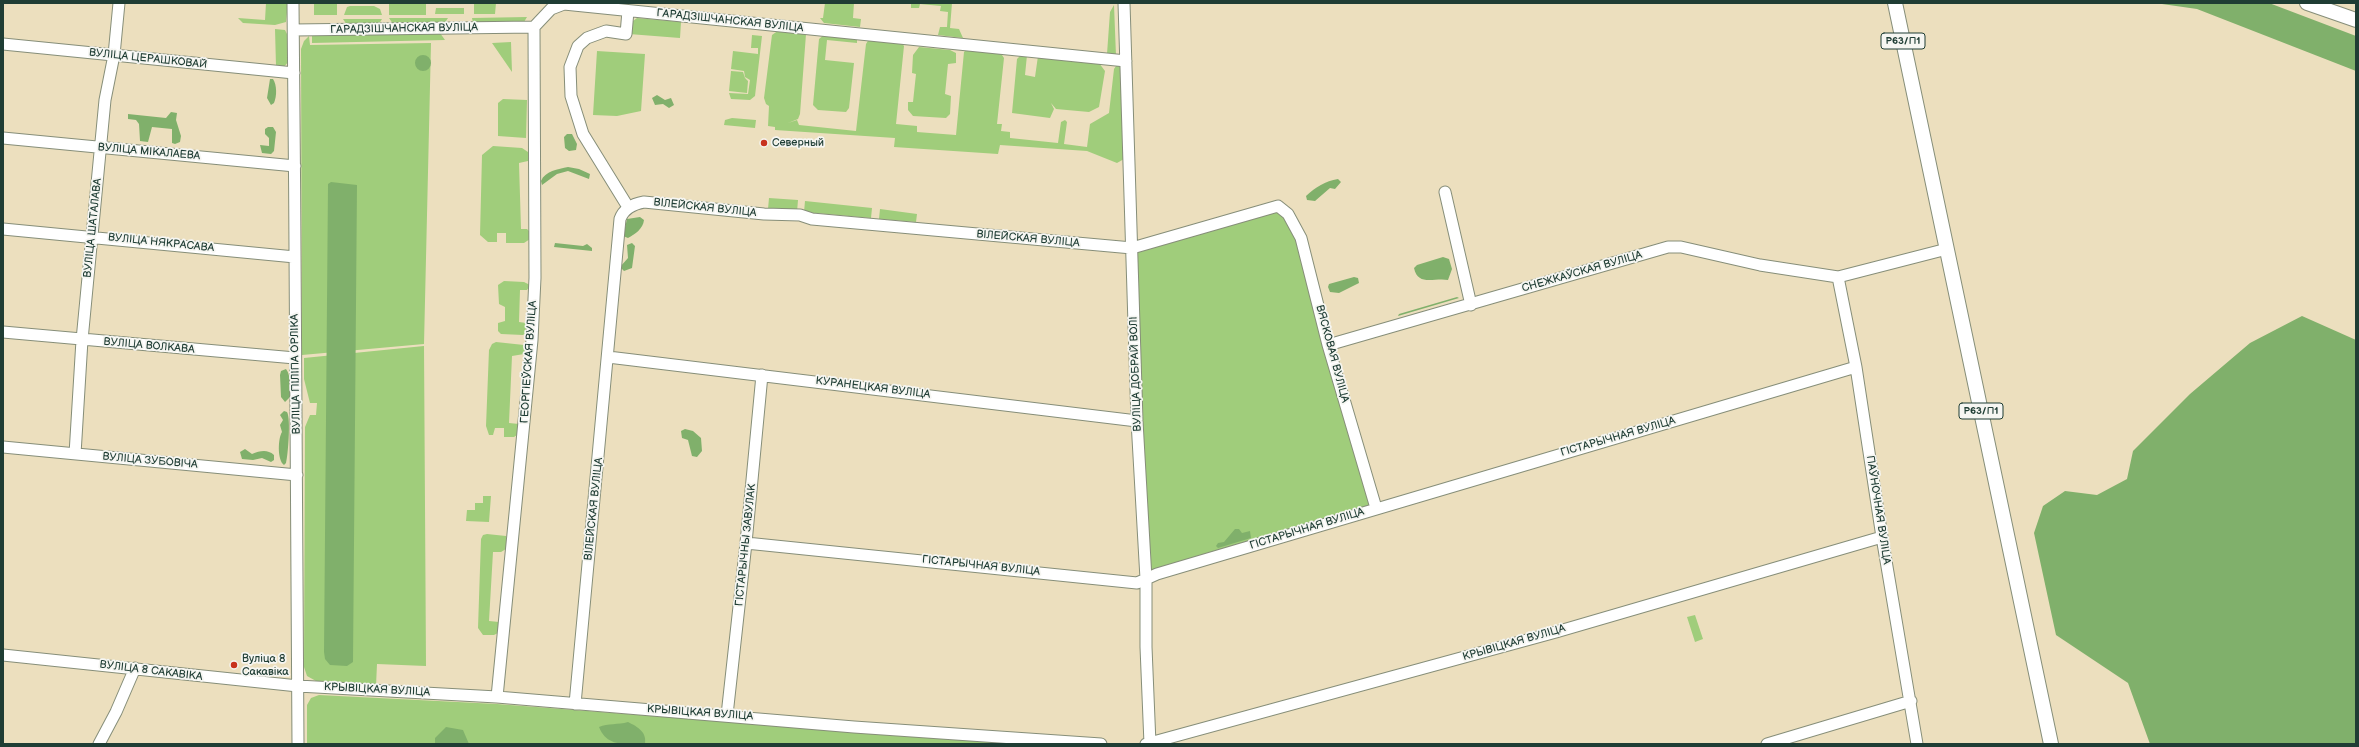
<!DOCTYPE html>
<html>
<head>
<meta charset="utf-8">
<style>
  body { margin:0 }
  #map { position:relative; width:2359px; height:747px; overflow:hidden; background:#ecdfbe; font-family:"Balsamiq Sans",sans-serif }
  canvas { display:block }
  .frame { position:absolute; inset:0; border:4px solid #1f3d34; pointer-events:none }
</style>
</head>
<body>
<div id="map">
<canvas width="2359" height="747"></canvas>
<div class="frame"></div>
</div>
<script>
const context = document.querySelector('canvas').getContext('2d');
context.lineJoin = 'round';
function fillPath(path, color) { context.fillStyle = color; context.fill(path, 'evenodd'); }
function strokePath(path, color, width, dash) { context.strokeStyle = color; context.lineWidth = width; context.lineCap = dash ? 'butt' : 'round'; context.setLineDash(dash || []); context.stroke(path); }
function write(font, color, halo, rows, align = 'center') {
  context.font = font + ' "Balsamiq Sans",sans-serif'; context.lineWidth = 3.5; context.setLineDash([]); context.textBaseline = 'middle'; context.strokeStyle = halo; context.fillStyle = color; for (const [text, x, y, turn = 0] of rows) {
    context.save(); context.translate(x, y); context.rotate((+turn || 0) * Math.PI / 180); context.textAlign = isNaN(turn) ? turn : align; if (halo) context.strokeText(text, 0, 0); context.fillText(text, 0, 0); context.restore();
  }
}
fillPath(new Path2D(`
  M266,3H288L286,22L275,25L243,23L238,18L265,20Z
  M314,3H337V15H314Z
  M389,3L426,4V15H389Z
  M474,3H496L495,14H474Z
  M825,3H854L853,18L861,19L860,27L824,23L820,18H823Z
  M909,3H952L950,28L959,29L963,38L938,35L940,27H947L948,12L940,11L941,6L920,4L919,8H911V3Z
  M1114,5L1116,56L1107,54L1110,12Z
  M350,6H374L380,9L382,15H344L347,7Z
  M436,8H464V14H435Z
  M527,17L524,22L473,23L472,18Z
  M389,18H448L444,24H393Z
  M637,18L681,22L680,38L629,34L633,21Z
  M343,19H382L379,24L347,25Z
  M275,29L285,30L288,36L289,61L283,68L276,66Z
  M779,30L806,34L800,114L798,119L788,123L797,120L799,125L856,131L866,44L869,39L902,43L904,46L896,124L917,126V132L956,135L964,52L966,50L1000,52L1004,58L997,124H1002L1001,131L1010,132V138L1058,143L1061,122L1065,120L1067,122L1064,144L1087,147L1090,124L1109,113L1114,69L1116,66H1122L1124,159L1117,163L1087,151L1000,145L998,154L894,147L895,138L775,130V127L768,126L769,106L766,104L764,98L772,35Z
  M440,33L445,40L312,43V35Z
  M825,34L855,38L857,40V43L827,40L825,60L854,63L849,108L846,112L818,110L813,105L819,39Z
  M752,35L762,36L755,96L750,100L731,99L729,93L748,94L750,80L745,77L744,71L731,69L733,51L758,54V48H751Z
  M309,36L310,45L431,43L424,344L302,355L301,49L304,41Z
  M511,42L512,72L492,43Z
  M919,47L950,50L956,53V63L948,64L945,94L951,96L950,114L946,118L913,116L908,110V102H913L916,74L912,73L913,55Z
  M597,51L645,54L641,111L617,116L593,115Z
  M1021,55H1027L1025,75L1035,77L1038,56L1099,63L1105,71L1099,107L1089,112L1056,109L1051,103L1054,109L1050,118L1012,113L1017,59Z
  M731,71L743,72L745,78L748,81L747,93L729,91Z
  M503,99L527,100L526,138L498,136V103Z
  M732,118L756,120L755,128L724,125L725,120Z
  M493,146L522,148L528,152V161L519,163L521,229H527L530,232V239L524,243H506V233H497V242H488L480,235L482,155Z
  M769,198L798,200L797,212L768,209Z
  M805,201L872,208L871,218L804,212Z
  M1278,206L1292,220L1376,508L1146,579L1132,248Z
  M880,209L917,214L916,222L879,219Z
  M504,281L524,282L530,285L527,290H520L519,322L526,323L528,325V331L523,335L501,334L498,331V323L505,321V307L499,304L498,285Z
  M496,342L524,345L526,349L524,354L512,356L509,423L519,424L517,435L514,437H504V428H495L493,435H489L486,426L489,350L492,344Z
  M424,346L426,666L377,664L376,686L316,681L307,676L304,667L305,427L310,415H316L317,403H310L304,379V358Z
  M483,496H491L489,522L466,521L467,510H475V503H483Z
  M487,534L506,536L508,541L506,549L501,552H493L489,621L499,622L498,633L494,635H483L478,628L481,539L483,535Z
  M1695,615L1703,639L1695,642L1687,617Z
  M319,695L497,704L1016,744H307V705L311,698Z`), '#a0cd7b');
fillPath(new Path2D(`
  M2155,3H2269L2356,36V71L2197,9Z
  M415 63a8 8 0 1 1 16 0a8 8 0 1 1-16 0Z
  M270,79H273C277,85 277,96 274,103L271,105L267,98Z
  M657,95L665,100L671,98L674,105L669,108L663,104L655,105L652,98Z
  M171,112L177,113L176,120L181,136L180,142L175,144L172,143V129L152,127L148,142L140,141L139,124L136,120L128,119V114L166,118Z
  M268,127H273L276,132L274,151L271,154L262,153L260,145L269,146V138L265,134V129Z
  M567,134H572L577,144L576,150L569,151L565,148L564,137Z
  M568,167L579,169L590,174L589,179L568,171L557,174L542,185L541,181C545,171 558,169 568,167Z
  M1338,179L1341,182L1335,189L1330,188L1315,201L1307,200L1306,196C1316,187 1325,181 1338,179Z
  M331,182L357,185L353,662L347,666L330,665L325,659L324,652L328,184Z
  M640,217L644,220C643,229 635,234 628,238L623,236L627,219Z
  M555,243L583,246L587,244L592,248V251L554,247Z
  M632,243L635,246L632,268L624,271L620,267L628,258L627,245Z
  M1443,257L1449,259L1452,269L1448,280C1435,277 1418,287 1414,268L1417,265Z
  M1354,277L1358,278L1359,283L1339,293L1330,292L1328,287L1329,284Z
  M1457,297L1459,298L1398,316L1399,314Z
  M2302,316L2356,340V744H2150L2128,683L2056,635L2034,533L2043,506L2065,491L2097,495L2127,479L2133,451L2190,394L2250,343Z
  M286,369C292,377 288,387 291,396L285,402L281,397L280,375L281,371Z
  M284,411L287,412C291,418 288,456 286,463L284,465C277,460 278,438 282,432L280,425L283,420L280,415Z
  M685,429L693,431L701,438L702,451L697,457L692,456L688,440L682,438L681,431Z
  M245,449L252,454C260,451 267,449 274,455V460L271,462L262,458L253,460L242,459L240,452Z
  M1235,529H1239L1242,533L1250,531L1251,538L1218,548L1216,546L1218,543L1224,542Z
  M628,722C638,727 647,732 645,744C624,744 607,747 599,727C608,723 618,725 628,722Z
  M446,727L463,730L469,744H435V738Z`), '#80b06b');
const minor = new Path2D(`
  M293,3C295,250 298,497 298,744
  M1124,3L1137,421L1146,579V647L1150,744
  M294,30L534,27L551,9L564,4L1126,61
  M3,44L294,73
  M3,138L295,166
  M1445,192L1471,305
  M628,207L583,134L571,96L570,67L578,46L587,38L606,31L626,34L628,11
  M3,229L295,257
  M1838,277L1856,367L1882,537L1917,744
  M3,332L295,358
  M1328,345L1668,247H1681L1760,265L1838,277L1947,249
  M608,357L1137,421
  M3,447L297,475
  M75,454L82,340L105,100L114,55L119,3
  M746,543L1137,583L1157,574L1856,367
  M3,655L298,686L497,697L854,727L1101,744
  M497,697L532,340L535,278L534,27
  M575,704L620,219C624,208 633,204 644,202L764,214L800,215L812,219L1132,248L1278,206L1288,214L1301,238L1328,345L1376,508
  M727,715L746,543L762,375
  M99,744L116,712L135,668
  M1146,744L1556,632L1882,537
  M1767,744L1911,701`);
const major = new Path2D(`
  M1895,3L2051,744
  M2307,3L2356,20`);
strokePath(minor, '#868e79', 13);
strokePath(major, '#868e79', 16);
strokePath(minor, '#fff', 11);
strokePath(major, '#fff', 14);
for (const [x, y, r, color] of [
  [764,143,4,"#c8321e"],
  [234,665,4,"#c8321e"]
]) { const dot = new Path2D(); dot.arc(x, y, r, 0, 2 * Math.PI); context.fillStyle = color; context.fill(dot); strokePath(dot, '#f6f6f2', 1.5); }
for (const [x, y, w] of [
  [1903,41,44],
  [1981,411,44]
]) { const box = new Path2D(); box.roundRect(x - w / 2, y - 8, w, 16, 3); context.fillStyle = '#f6f6f2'; context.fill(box); strokePath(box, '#1f3d34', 1); }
write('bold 10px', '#1f3d34', null, [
  ["Р63/П1",1903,41],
  ["Р63/П1",1981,411]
]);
write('11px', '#1f3d34', '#f6f6f2', [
  ["ГАРАДЗІШЧАНСКАЯ ВУЛІЦА",730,21,6],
  ["ГАРАДЗІШЧАНСКАЯ ВУЛІЦА",404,29,-1],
  ["ВУЛІЦА ЦЕРАШКОВАЙ",148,59,6],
  ["ВУЛІЦА МІКАЛАЕВА",149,152,5],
  ["ВІЛЕЙСКАЯ ВУЛІЦА",705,208,6],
  ["ВУЛІЦА ШАТАЛАВА",93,228,-84],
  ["ВІЛЕЙСКАЯ ВУЛІЦА",1028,239,5],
  ["ВУЛІЦА НЯКРАСАВА",161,243,6],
  ["СНЕЖКАЎСКАЯ ВУЛІЦА",1582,272,-16],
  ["ВУЛІЦА ВОЛКАВА",149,346,5],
  ["ВЯСКОВАЯ ВУЛІЦА",1332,354,75],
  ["ГЕОРГІЕЎСКАЯ ВУЛІЦА",529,362,-86],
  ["ВУЛІЦА ПІЛІПА ОРЛІКА",296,374,-91],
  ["ВУЛІЦА ДОБРАЙ ВОЛІ",1136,374,-92],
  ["КУРАНЕЦКАЯ ВУЛІЦА",873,388,7],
  ["ГІСТАРЫЧНАЯ ВУЛІЦА",1618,437,-16],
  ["ВУЛІЦА ЗУБОВІЧА",150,461,5],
  ["ВІЛЕЙСКАЯ ВУЛІЦА",594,509,-84],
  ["ПАЎНОЧНАЯ ВУЛІЦА",1878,510,81],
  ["ГІСТАРЫЧНАЯ ВУЛІЦА",1307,529,-17],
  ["ГІСТАРЫЧНЫ ЗАВУЛАК",746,545,-84],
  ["ГІСТАРЫЧНАЯ ВУЛІЦА",981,566,6],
  ["КРЫВІЦКАЯ ВУЛІЦА",1514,643,-16],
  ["ВУЛІЦА 8 САКАВІКА",151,671,7],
  ["КРЫВІЦКАЯ ВУЛІЦА",377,690,3],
  ["КРЫВІЦКАЯ ВУЛІЦА",700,713,4]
]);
write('11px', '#1f3d34', '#f6f6f2', [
  ["Северный",772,143],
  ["Вуліца 8",242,659],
  ["Сакавіка",242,672]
], 'left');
</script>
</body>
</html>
